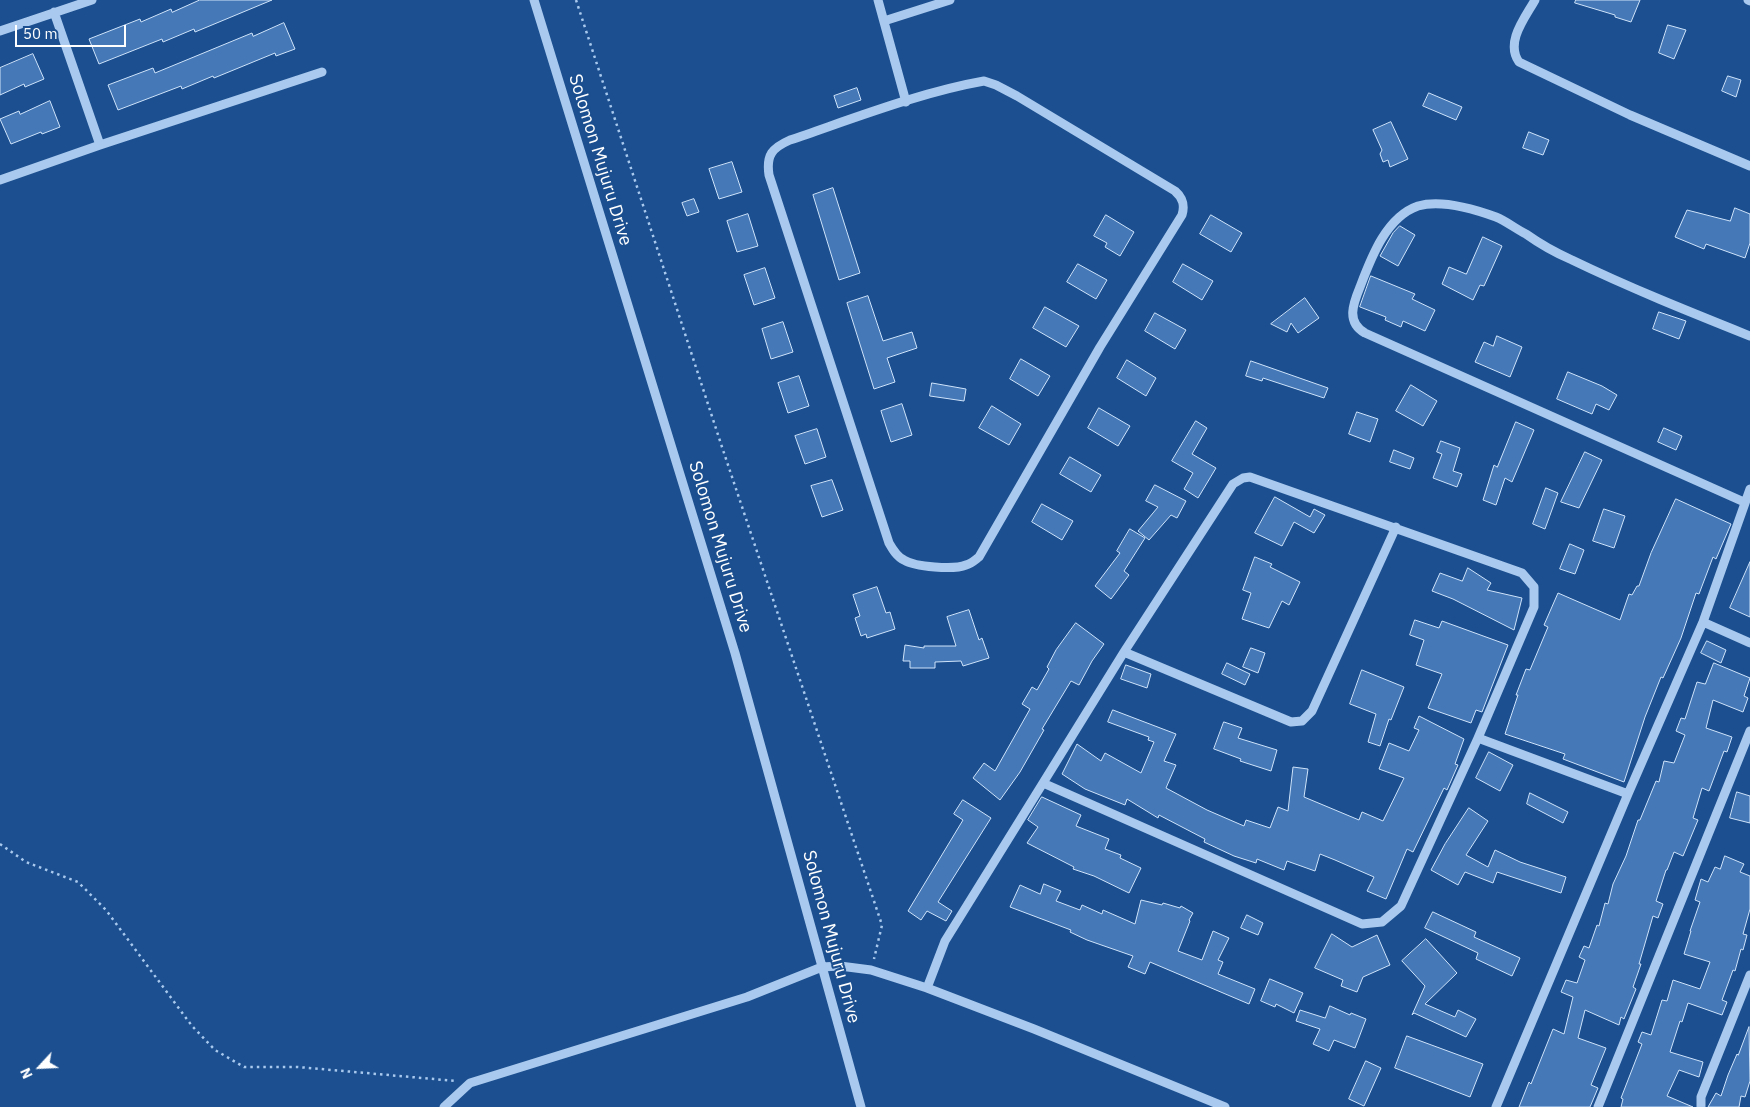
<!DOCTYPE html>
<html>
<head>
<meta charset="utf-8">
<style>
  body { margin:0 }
  #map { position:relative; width:1750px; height:1107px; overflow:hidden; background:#1b4f8f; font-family:"IBM Plex Sans",sans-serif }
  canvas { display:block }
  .north { position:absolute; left:15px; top:1042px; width:50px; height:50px; -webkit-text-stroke:4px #1b4f8f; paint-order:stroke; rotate:245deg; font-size:14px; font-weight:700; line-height:20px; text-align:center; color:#fff }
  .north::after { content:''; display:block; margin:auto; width:18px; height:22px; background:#fff; clip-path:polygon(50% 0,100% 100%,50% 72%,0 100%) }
  .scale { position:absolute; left:15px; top:25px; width:111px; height:22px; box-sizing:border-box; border:2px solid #fff; border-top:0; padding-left:6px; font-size:15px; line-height:18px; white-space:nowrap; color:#fff; -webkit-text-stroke:4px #1b4f8f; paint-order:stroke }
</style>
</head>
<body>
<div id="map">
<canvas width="1750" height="1107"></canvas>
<div class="north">N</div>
<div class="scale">50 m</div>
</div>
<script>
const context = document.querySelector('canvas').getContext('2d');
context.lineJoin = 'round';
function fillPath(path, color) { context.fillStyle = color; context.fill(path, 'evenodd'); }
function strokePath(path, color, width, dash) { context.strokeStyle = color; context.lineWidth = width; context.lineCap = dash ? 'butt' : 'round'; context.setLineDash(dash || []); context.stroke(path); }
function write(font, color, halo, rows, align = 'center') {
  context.font = font + ' "IBM Plex Sans",sans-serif'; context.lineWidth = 4; context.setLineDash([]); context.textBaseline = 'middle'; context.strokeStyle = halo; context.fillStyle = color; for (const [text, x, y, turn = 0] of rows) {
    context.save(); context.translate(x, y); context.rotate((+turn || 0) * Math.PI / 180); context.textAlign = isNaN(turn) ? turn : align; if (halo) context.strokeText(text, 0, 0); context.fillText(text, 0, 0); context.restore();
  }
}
const building = new Path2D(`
  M200,0H272L195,32L194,29L163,42L162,39L99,64L89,39L140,19L141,22L171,9L172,12Z
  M1576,0H1640L1631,22L1615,17V15L1575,3Z
  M284,23L295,49L276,56L275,53L214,78L213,76L182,89L181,86L118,110L108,85L153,68L155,73L252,33L253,36Z
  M1668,25L1686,30L1674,59L1659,53Z
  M33,54L44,79L25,87L24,84L0,95V68Z
  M1728,76L1741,80L1736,97L1722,91Z
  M857,88L861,100L838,108L834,96Z
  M1429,93L1462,107L1456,120L1423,106Z
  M50,101L60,127L42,134L41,132L11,144L0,119L19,111L20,114Z
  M1391,122L1408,159L1390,167L1388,160L1383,162L1380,154L1382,150L1373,130Z
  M1529,132L1549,140L1543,155L1523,148Z
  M732,162L742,192L719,199L709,169Z
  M833,188L860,273L839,280L813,195Z
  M694,199L699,212L687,216L682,203Z
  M1735,208L1750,214V243L1745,258L1706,244L1704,249L1675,237L1687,210L1730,221Z
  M748,214L758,246L737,252L727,221Z
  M1106,215L1134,232L1120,256L1105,247L1107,243L1094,236Z
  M1211,215L1242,233L1231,252L1200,234Z
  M1400,226L1415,235L1398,266L1380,256L1393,233Z
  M1483,237L1502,246L1484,286L1480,285L1473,300L1442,284L1449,267L1466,274Z
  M1078,264L1107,280L1096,299L1067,282Z
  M1183,264L1213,281L1202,300L1173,282Z
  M765,268L775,298L754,305L744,275Z
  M1371,276L1415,294L1412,299L1435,310L1425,331L1403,321L1401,327L1385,320L1386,317L1360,307Z
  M868,296L883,341L912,332L917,348L887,358L895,382L874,389L847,303Z
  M1305,298L1319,318L1298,333L1291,323L1287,332L1271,324Z
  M1045,307L1079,326L1066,347L1033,328Z
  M1659,312L1686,321L1679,339L1653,329Z
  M1155,313L1186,330L1175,349L1145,331Z
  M783,322L793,352L771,359L762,329Z
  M1497,336L1522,347L1510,377L1475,362L1484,342L1493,346Z
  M1021,359L1050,376L1038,396L1010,379Z
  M1127,360L1156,378L1146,396L1117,378Z
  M1251,361L1328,388L1324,398L1263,378L1262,381L1246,376Z
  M1568,372L1602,386L1617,395L1609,410L1596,404L1592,414L1557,399Z
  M799,376L809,406L788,413L778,383Z
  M932,383L966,389L964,401L930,396Z
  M1411,385L1437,401L1423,426L1396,411Z
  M902,404L912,435L891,442L881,411Z
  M992,406L1021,424L1009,445L979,428Z
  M1099,408L1130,426L1118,446L1088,428Z
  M1357,412L1378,419L1370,442L1349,434Z
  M1196,421L1207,428L1192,454L1216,468L1198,498L1184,489L1193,473L1172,461Z
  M1516,422L1534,430L1512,482L1505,478L1496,505L1483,500L1494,465L1497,467Z
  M1664,428L1682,436L1676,450L1658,442Z
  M817,429L826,457L805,464L795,436Z
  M1441,441L1460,448L1453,471L1462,474L1457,487L1433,478L1442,454L1437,452Z
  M1394,450L1414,458L1410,469L1390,462Z
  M1585,452L1602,460L1579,508L1561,502Z
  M1070,457L1101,475L1091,492L1060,474Z
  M832,480L843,510L822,517L811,486Z
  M1155,485L1186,501L1177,518L1171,515L1149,540L1138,531L1158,507L1146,501Z
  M1546,488L1558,493L1545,529L1533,524Z
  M1275,497L1310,517L1314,509L1325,515L1314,533L1294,522L1282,546L1255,533Z
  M1676,499L1731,524L1716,559L1713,557L1699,594L1696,593L1681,638L1663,678L1661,677L1645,717L1624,782L1563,759L1565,754L1505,734L1518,695H1516L1526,669L1530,670L1548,627L1544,625L1558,593L1620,620L1629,594L1632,595L1637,586H1639L1651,553Z
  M1042,504L1073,521L1062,540L1032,522Z
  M1604,509L1625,516L1614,548L1593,541Z
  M1130,529L1145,538L1124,571L1129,575L1111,599L1095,586L1120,553L1117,551Z
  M1570,544L1584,550L1575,574L1560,569Z
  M1255,557L1272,564L1270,567L1300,582L1289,605L1282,601L1269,628L1242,619L1251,593L1243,590Z
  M1750,562V617L1730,608Z
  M1468,568L1491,583L1487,590L1522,598L1514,630L1453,599L1432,591L1440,573L1462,581Z
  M877,587L886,613L890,612L895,629L867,638L866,634L861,636L855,618L860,616L853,595Z
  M969,610L979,640L982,638L989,658L963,666L961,661L935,662V668H910V661H903L905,645L924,648V646H956L947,617Z
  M1415,620L1439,628L1442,621L1508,645L1482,712L1476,710L1471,723L1428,708L1442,674L1416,665L1424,640L1410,635Z
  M1076,623L1104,644L1092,661L1079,685L1071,681L1042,729L1044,730L1020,772L1000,800L973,778L984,763L995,771L1030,709L1022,704L1032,687L1037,690L1049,669L1047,667L1056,650Z
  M1707,641L1726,650L1721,663L1701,653Z
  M1251,648L1265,653L1258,673L1243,667Z
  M1227,663L1250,674L1245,685L1222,674Z
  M1714,663L1750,678L1744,696L1748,698L1743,712L1713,700L1706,728L1732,737L1727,752L1724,751L1709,791L1702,788L1693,818L1698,820L1683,856L1674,852L1667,870H1666L1656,901L1663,904L1658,918L1653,916L1639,964H1641L1633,987L1636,989L1624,1019L1621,1017L1619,1025L1585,1010L1578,1038L1606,1048L1591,1085L1598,1088L1590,1107H1519L1529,1082L1531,1084L1553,1029L1564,1034L1573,997L1561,992L1566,980L1577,983L1585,960L1579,957L1584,946L1589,948L1597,925L1599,926L1605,903L1608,904L1613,884L1626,856L1638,820H1640L1656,781L1659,782L1664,761L1674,763L1685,735L1676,731L1681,718L1685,719L1697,682L1705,684Z
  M1126,665L1151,674L1147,688L1121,679Z
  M1362,670L1404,687L1391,720L1389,719L1380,746L1368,742L1376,714L1350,704Z
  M1113,710L1176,734L1164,761L1176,765L1166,788L1207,810L1244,826L1246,820L1270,828L1278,807L1288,811L1293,767L1308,769L1304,797L1359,820L1362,812L1383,821L1404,778L1379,769L1389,743L1409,751L1419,730L1414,728L1419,716L1464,739L1455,764L1458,765L1447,790L1444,788L1413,852L1407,849L1386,899L1367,891L1374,877L1335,860L1320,854L1315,871L1287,861L1284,870L1257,859L1256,863L1234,856L1204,842L1205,839L1159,815L1158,818L1127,799L1125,805L1085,789L1062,774L1077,744L1101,761L1105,753L1141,773L1154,742L1148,740L1149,737L1108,722Z
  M1224,722L1242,728L1238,738L1277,750L1271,771L1240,761L1241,759L1214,749Z
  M1489,752L1513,765L1500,791L1476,778Z
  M1737,792L1750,796V823L1730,818Z
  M1530,793L1568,812L1563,823L1527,804Z
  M1042,797L1081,815L1076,826L1109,839L1105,849L1121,855L1120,858L1141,868L1129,893L1094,876L1073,869L1074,867L1027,843L1038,827L1028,820Z
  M963,800L991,818L938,902L952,911L946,921L927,911L921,920L908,911L963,820L954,814Z
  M1469,808L1488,821L1466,855L1488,867L1495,850L1520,862L1566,877L1561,893L1497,872L1493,883L1465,872L1458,885L1431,870L1445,844Z
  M1725,856L1744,864L1740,872L1750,876V909L1743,934L1747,935L1743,950L1741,949L1735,971L1733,970L1722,1000L1727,1002L1722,1015L1688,1003L1682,1022L1680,1021L1670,1052L1703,1062L1699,1077L1679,1070L1667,1096L1693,1107H1621L1623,1099L1621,1098L1642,1044L1638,1042L1642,1032L1651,1035L1662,1000L1667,1001L1673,980L1700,989L1710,962L1684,954L1691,931H1690L1700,902L1695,900L1701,879L1708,882L1715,867L1720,869Z
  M1044,884L1061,891L1056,901L1080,910L1082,905L1102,914L1103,910L1135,924L1141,900L1162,905L1163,903L1180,908L1181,906L1193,913L1189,920L1190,921L1178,951L1202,960L1213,931L1229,938L1218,960L1223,962L1218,974L1255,989L1249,1004L1150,962L1145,974L1128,967L1133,956L1087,940L1070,932L1071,930L1010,907L1020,885L1040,894Z
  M1433,912L1476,932L1474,937L1520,958L1512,976L1476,959L1478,953L1425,928Z
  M1247,915L1263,923L1258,935L1241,928Z
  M1332,934L1352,947L1377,935L1390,965L1363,977L1357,992L1341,986L1343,980L1315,968Z
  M1426,939L1457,973L1425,1004L1455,1017L1458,1010L1476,1019L1466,1037L1414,1013L1412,1015L1425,986L1402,961Z
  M1270,979L1303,993L1294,1013L1276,1004L1275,1007L1261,1001Z
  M1330,1006L1350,1015L1351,1013L1366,1019L1355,1048L1334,1040L1329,1051L1313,1044L1320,1029L1296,1021L1300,1010L1325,1018Z
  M1749,1027L1750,1081L1745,1097L1741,1096L1739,1107H1708L1716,1093L1721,1096L1728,1075L1737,1054L1738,1055Z
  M1407,1036L1483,1064L1470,1097L1395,1068Z
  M1366,1061L1381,1068L1364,1106L1349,1099Z`);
fillPath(building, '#4478b7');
strokePath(building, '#cfe3fa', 1);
strokePath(new Path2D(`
  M576,0L722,447L882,925L874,959
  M0,844L26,862L78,882L106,910L192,1026L215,1050L244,1067H298L456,1081`), '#a9c9ee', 2.5, [2.5, 4]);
strokePath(new Path2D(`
  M534,0L735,653L861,1107
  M878,0L906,102
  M1535,0C1525,18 1505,42 1519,62L1630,115L1750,166
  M1748,0L1750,1
  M54,12L100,145
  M884,21L950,0
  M0,31L92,0
  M984,81L996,85L1017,96L1175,191C1183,198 1185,205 1182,215L1100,347L979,557C975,560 971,564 966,565C954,570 915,567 904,560C897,557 893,550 889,543L769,175C766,155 772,148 790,140C852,119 921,92 984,81Z
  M0,180L100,145L322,72
  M1744,502L1365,333C1346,322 1353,304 1360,287C1371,258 1386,217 1418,206C1442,199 1474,209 1496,217C1506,221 1516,229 1526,234C1540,244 1556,253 1572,260C1630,288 1690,312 1750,336
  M1703,622L1750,643
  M1124,652L1291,722L1302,721L1312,711L1396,527
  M1043,783L1124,652L1233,484L1243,478L1250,477L1522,573L1534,587V607L1478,738
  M927,988L945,941L1043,783L1362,924L1382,922L1401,906L1478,738L1628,794
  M444,1107L470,1083L747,997L822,967L840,966L871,970L927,988L1034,1029L1225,1107
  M1496,1107L1628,794L1703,622L1750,489
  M1598,1107L1750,731
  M1701,1107V1097L1750,975`), '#a9c9ee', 9);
write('18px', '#fff', '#1b4f8f', [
  ["Solomon Mujuru Drive",600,160,73],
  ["Solomon Mujuru Drive",720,547,73],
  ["Solomon Mujuru Drive",831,937,75]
]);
</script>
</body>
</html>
